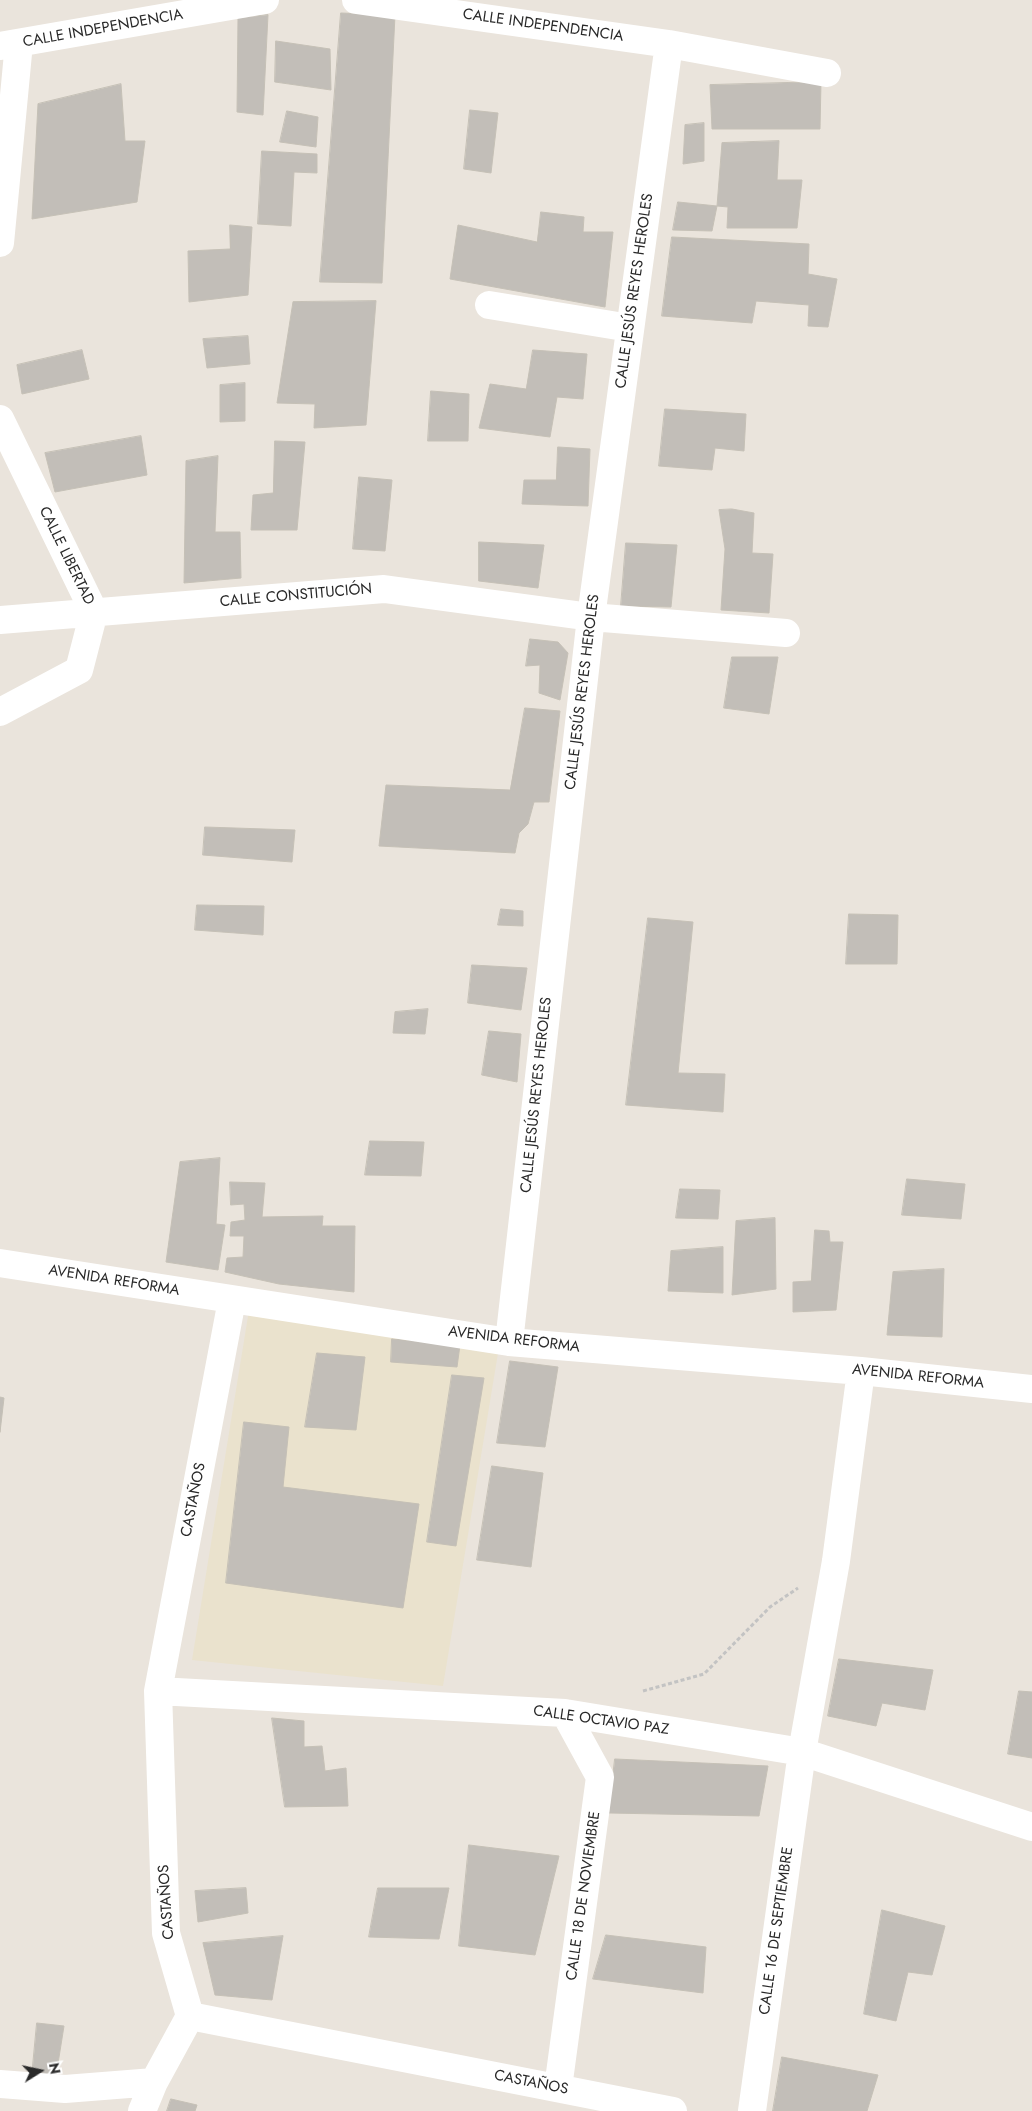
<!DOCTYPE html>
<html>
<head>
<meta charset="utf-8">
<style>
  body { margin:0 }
  #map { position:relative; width:1032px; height:2111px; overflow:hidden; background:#eae4dc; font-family:Jost,sans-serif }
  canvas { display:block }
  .north { position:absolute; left:15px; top:2046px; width:50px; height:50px; -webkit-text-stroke:4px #fff; paint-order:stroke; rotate:80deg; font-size:14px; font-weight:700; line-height:20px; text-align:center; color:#292929 }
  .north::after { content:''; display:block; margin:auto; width:18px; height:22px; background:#292929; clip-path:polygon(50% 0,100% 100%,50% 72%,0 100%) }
</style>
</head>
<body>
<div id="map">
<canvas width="1032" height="2111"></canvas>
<div class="north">N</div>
</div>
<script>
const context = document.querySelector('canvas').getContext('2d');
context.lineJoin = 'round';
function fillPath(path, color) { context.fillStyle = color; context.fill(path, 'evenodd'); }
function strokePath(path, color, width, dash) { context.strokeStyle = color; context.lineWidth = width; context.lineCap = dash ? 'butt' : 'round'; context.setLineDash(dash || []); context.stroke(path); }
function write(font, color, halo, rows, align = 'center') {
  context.font = font + ' Jost,sans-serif'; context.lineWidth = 4; context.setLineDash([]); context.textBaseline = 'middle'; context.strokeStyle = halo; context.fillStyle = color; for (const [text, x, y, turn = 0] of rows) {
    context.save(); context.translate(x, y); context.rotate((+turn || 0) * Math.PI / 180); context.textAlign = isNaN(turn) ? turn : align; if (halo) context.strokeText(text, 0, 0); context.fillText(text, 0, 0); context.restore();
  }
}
fillPath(new Path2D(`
  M250,1304L501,1335L443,1686L192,1660Z`), '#eae2cd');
const building = new Path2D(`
  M341,13L395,15L382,283L320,282Z
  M268,15L263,115L237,112L238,18Z
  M276,41L330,49L331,90L275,82Z
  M821,82L820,129H712L710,85Z
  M121,84L125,141H145L137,202L32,219L38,104Z
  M470,110L498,113L491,173L464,169Z
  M287,111L318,117L316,147L280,142Z
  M704,123V161L683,164L685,125Z
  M779,141L777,180H802L797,228H727L728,207L717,206L722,143Z
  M262,151L317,154V173L294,172L291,226L258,224Z
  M678,202L717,206L712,231L673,230Z
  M541,212L584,217L583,232H613L605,307L450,279L458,225L537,242Z
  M230,225L252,227L248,295L189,302L188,251L230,249Z
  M672,237L809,244L808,274L837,279L828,327L808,326L809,305L756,301L752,323L662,316Z
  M376,301L366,425L314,428L315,404L277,403L293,302Z
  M248,336L250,364L207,368L203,339Z
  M82,350L89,379L22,394L17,365Z
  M533,350L587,354L583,399L557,397L550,437L479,428L490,384L526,389Z
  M245,383V421L220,422V385Z
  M431,391L469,394L468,441H428Z
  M665,409L746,414L744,451L715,448L712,470L659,466Z
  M141,436L147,475L55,492L45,453Z
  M275,441L305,442L297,530H251L253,495L273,493Z
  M558,447L590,449L588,506L522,504L524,480H556Z
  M218,456L215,532H240L241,578L184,583L186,461Z
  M359,477L392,480L385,551L353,549Z
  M732,509L754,513L752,553L773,554L769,613L721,610L725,549L719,510Z
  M479,542L544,545L538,588L479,581Z
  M626,543L677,545L671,607L621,606Z
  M530,639L558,642L568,653L560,700L539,693L540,665L526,666Z
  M732,657H778L769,714L724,708Z
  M525,708L560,711L549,802H534L528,824L519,833L515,853L379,846L386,785L510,790Z
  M205,827L295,830L292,862L203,855Z
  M197,905L264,906L263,935L195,930Z
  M501,909L523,911V926L498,925Z
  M849,914L898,915L897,964H846Z
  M648,918L693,922L678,1073L725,1074L723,1112L626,1105Z
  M472,965L527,968L521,1010L468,1003Z
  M428,1009L425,1034L393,1033L395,1012Z
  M489,1031L521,1034L517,1082L482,1075Z
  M370,1141L424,1142L421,1176L365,1175Z
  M220,1158L216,1224L225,1225L218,1270L166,1262L180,1162Z
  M907,1179L965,1184L961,1219L902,1215Z
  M230,1182L265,1183L262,1217L323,1216L322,1226H355L354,1292L279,1284L225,1272L227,1258L243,1257L244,1236H230L231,1222L245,1220L244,1204L231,1205Z
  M680,1189L720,1190L718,1219L676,1218Z
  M775,1218L776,1289L732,1295L736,1221Z
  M815,1230L829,1231L830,1242H843L836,1310L793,1312V1282L811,1281Z
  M723,1247V1293L668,1291L671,1251Z
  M944,1269L942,1337L887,1335L893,1272Z
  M392,1339L460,1345L457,1367L391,1362Z
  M317,1353L365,1357L356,1430L305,1427Z
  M510,1361L558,1367L545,1447L497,1443Z
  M452,1375L484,1378L456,1546L427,1542Z
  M0,1397L4,1398L0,1432Z
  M244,1422L289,1427L283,1487L419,1504L403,1608L226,1583Z
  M492,1466L543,1473L531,1567L477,1560Z
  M839,1659L933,1670L925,1710L882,1703L876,1726L828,1716Z
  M1019,1691L1032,1692V1758L1008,1754Z
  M272,1718L304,1721V1747L322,1746L325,1771L346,1768L348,1806L285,1807Z
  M615,1759L768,1766L759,1816L609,1813Z
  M469,1845L559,1856L535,1955L459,1946Z
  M246,1888L248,1913L198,1922L195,1891Z
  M378,1888H449L439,1939L369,1937Z
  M882,1910L945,1926L932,1975L908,1972L896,2021L864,2014Z
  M606,1935L706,1947L703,1993L593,1979Z
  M283,1936L272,2000L215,1995L203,1943Z
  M37,2023L64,2026L56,2076H32Z
  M782,2057L878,2075L867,2111H773Z
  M171,2099L197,2105L195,2111H167Z`);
fillPath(building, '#c2beb8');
strokePath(building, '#c5c0b6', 1);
strokePath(new Path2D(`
  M643,1691L704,1674L770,1607L798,1588`), '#c3c3c3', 3, [4, 2.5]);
strokePath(new Path2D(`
  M356,0L669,44L827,73
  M0,46L265,0
  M0,243L19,43
  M489,305L630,328
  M0,419L94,612L79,670L0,712
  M0,620L384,589L591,617L786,633
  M0,1263L509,1342L861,1371L1032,1389
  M509,1342L591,617L669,44
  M158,1691L565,1713L802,1752L1032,1827
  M190,2016L166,1933L158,1691L232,1300
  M190,2016L673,2111
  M0,2084L65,2089L154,2082
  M558,2088L600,1777L565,1713
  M142,2111L154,2082L190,2016
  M752,2111L802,1752L836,1561L861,1371`), '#fff', 28);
write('15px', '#292929', '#fff', [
  ["CALLE INDEPENDENCIA",543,26,8],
  ["CALLE INDEPENDENCIA",103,29,-10],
  ["CALLE JESÚS REYES HEROLES",635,291,-82],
  ["CALLE LIBERTAD",66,556,64],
  ["CALLE CONSTITUCIÓN",296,596,-5],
  ["CALLE JESÚS REYES HEROLES",583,692,-83],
  ["CALLE JESÚS REYES HEROLES",537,1095,-84],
  ["AVENIDA REFORMA",114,1281,9],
  ["AVENIDA REFORMA",514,1340,7],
  ["AVENIDA REFORMA",918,1377,6],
  ["CASTAÑOS",194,1500,-79],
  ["CALLE OCTAVIO PAZ",601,1721,8],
  ["CALLE 18 DE NOVIEMBRE",584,1896,-82],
  ["CASTAÑOS",167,1902,-94],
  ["CALLE 16 DE SEPTIEMBRE",777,1931,-82],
  ["CASTAÑOS",531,2083,11]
]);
</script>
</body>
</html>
